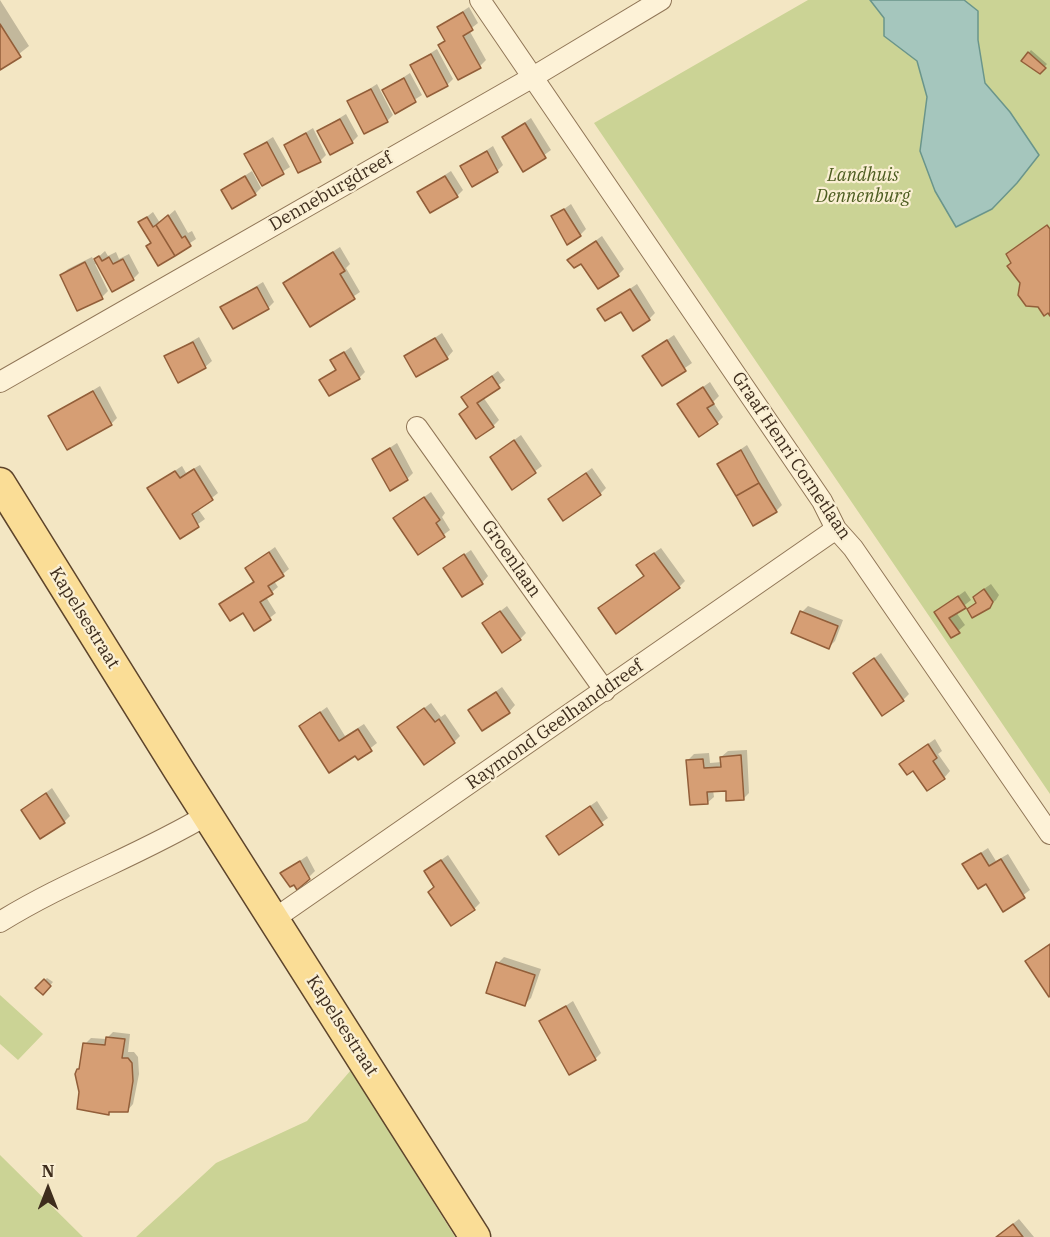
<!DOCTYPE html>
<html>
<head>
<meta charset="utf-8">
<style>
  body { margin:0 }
  #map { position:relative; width:1050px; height:1237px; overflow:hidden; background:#f3e6c3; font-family:"IBM Plex Serif",serif }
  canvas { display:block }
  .north { position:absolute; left:18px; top:1159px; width:60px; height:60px; -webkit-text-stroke:4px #faefd3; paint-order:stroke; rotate:0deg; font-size:16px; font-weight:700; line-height:24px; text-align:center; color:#3e2d1d }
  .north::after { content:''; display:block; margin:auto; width:21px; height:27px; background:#3e2d1d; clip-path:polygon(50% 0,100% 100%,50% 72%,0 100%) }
</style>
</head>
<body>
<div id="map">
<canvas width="1050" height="1237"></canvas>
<div class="north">N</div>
</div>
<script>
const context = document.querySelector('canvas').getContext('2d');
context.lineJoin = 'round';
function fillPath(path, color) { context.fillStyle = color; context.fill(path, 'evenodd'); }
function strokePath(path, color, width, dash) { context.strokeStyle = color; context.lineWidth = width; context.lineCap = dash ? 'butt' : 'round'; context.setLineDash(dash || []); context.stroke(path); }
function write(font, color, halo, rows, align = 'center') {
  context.font = font + ' "IBM Plex Serif",serif'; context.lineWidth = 4.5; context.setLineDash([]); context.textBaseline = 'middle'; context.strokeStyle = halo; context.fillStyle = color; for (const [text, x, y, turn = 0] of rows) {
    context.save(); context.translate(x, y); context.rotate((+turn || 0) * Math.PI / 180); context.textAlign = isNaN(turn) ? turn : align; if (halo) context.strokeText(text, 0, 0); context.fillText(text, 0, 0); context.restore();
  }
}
fillPath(new Path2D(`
  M808,0H1050V794L594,123Z
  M0,995L43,1034L18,1060L0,1044Z
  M351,1070L455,1237H136L216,1163L307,1121Z
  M0,1155L83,1237H0Z`), '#cbd395');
const water = new Path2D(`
  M870,0H964L978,11V40L985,83L1010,112L1039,155L1017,183L992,209L956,227L935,191L920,151L927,97L917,61L884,36V18Z`);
fillPath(water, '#a5c6bd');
strokePath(water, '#6a958b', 1.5);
fillPath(new Path2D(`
  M0,0L29,46L0,69Z
  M469,7L478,23L469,30L486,60L480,66L440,45L446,39L439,27Z
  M437,49L453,79L447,85L412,65Z
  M1031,50L1047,64L1040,72L1023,60Z
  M410,73L422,95L395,112L384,90Z
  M377,84L393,115L387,121L349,102Z
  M346,114L358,136L352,142L319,131Z
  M531,118L551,150L524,170L504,137Z
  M313,128L326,155L320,161L285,145Z
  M273,137L290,167L263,184L246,154Z
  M493,146L503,165L497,171L462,166Z
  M252,171L261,188L255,194L223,190Z
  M451,171L463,190L457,196L419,192Z
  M571,204L586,229L580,235L553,217Z
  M175,210L188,233L192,231L196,239L159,264L152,242L140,222L153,212L160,223Z
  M602,236L624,269L618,275L569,260Z
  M340,247L350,264L346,268L360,292L311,325L284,283Z
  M105,251L108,256L116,252L119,259L129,254L139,273L133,279L95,264L108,291L102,297L61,275L68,269L92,257L94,261Z
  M263,282L274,302L268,308L222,307Z
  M637,284L655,313L649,319L621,310H599Z
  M442,333L453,351L447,358L406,357Z
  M674,335L692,363L662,384L644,356Z
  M199,337L212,361L205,367L165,357Z
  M351,347L365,372L359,378L321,380L337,369L332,361Z
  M498,371L505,380L483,397L499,420L493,426L461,414L469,406L463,397Z
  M710,382L719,396L713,402L723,417L717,423L679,404Z
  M100,386L117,418L111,424L50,416Z
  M521,435L542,466L512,488L491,457Z
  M397,443L413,473L407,479L373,459Z
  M747,445L782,505L776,511L719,464Z
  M200,465L218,493L198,509L205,519L180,537L149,488L182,466L186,473Z
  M592,468L606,488L600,494L550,499Z
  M431,492L445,513L442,517L450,530L419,553L395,518Z
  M275,547L289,569L274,581L278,587L266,597L276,613L255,629L243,611L221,604L255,580L247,568Z
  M661,548L685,581L679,587L600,609L645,575L644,560Z
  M471,550L488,576L482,583L445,568Z
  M991,584L999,595L996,600L989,606L968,610L977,602L981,591Z
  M965,591L971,600L956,612L965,625L952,636L936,612Z
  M507,606L526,633L520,639L484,624Z
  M808,606L843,620L835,641L829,647L793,633L802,612Z
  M881,653L909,694L903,700L855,673Z
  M502,687L515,705L509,712L470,710Z
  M431,703L441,717L445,714L460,736L454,742L399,727Z
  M327,707L345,736L364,724L377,743L358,758L301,726Z
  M935,739L942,751L938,754L950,771L944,778L901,764Z
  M747,750L749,793L743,799L727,789L713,790L714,797L707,803L688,760L694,754L709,753L710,763L722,762L721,757L728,751Z
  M52,788L70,816L64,822L23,810Z
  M597,801L608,818L559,853L548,836Z
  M988,848L996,861L1008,854L1030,890L1003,910L986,882L964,864Z
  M448,855L480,903L474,909L435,886L426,871Z
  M307,856L315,871L298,888L282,873Z
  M504,957L541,969L531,998L525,1004L498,963Z
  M47,978L53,982L43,993L37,988Z
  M573,1001L601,1053L595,1059L541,1022Z
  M113,1032L130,1034L128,1052H134L138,1057L139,1074L133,1104L127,1111L111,1110L108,1113L80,1092L78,1070L81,1066L85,1044L91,1038L106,1039Z
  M1019,1219L1034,1237H996Z`), '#0003');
const building = new Path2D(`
  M463,12L473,30L463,36L481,68L458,80L438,45L445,41L437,27Z
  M0,24L21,57L0,70Z
  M1028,52L1046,68L1040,74L1021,61Z
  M431,54L448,86L427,97L410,65Z
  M404,78L416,102L395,114L382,90Z
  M371,89L388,122L364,134L347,101Z
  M340,119L353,143L330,155L317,131Z
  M525,123L546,158L523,172L502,137Z
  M306,133L321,162L298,173L284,145Z
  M267,142L284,174L262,186L244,154Z
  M487,151L498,172L472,187L460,166Z
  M245,176L256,195L232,209L221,190Z
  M445,176L458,197L430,213L417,192Z
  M564,209L581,236L567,245L551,216Z
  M168,215L182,238L185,236L191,246L175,256L156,225Z
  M147,217L153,227L156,225L175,256L158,266L146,246L151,243L138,222Z
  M1047,225L1050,229V316L1048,313L1044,316L1038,307L1026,306L1018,295L1020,283L1007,266L1011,263L1006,254Z
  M596,241L619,276L598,289L581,264L574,268L567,260Z
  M333,252L345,271L340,274L355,299L310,327L283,283Z
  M99,256L102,261L109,257L113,264L123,259L134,280L112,292L94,259Z
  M85,262L103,299L77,311L60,275Z
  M257,287L269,309L233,329L220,307Z
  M630,289L650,320L633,331L621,312L605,321L597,309Z
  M435,338L448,359L416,377L404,356Z
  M667,340L686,371L662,386L642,356Z
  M193,342L206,368L178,383L164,356Z
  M344,352L360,379L329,396L319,380L336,370L330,360Z
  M492,376L500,388L477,403L494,427L476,439L459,414L468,407L461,397Z
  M703,387L714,404L707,408L718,424L699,437L677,404Z
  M93,391L112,425L67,450L48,416Z
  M514,440L536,473L512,490L490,457Z
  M390,448L408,480L390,491L372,459Z
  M741,450L759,483L736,496L717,464Z
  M194,469L213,500L192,514L199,527L180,539L147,488L175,471L180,478Z
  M586,473L601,495L563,521L548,499Z
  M759,483L777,512L753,526L736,496Z
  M424,497L440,520L436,523L445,537L418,555L393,518Z
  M269,552L284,576L268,586L273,594L260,602L271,620L254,631L243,613L230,621L219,604L254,582L245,568Z
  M654,553L680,588L616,634L598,608L644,576L636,565Z
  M464,554L483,584L462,597L443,568Z
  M984,589L993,602L990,608L972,618L967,609L976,603L973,597Z
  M958,596L966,608L949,618L960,633L951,638L934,612Z
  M500,611L521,640L502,653L482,623Z
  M800,611L838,626L829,649L791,633Z
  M874,658L904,701L882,716L853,673Z
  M496,692L510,713L482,731L468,710Z
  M424,708L435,722L439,719L455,743L424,765L397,727Z
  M320,712L339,741L358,729L372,751L358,760L355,756L329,773L299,726Z
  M928,744L937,758L933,761L945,779L927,791L913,771L907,775L899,764Z
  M741,755L744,800L726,801V791L707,792L708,804L690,805L686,760L703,759L704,768L721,767L720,757Z
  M46,793L65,823L40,839L21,810Z
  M590,806L603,825L559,855L546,836Z
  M981,853L989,866L1001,859L1025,898L1003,912L986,884L978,889L962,864Z
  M441,860L475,910L451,926L428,892L434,887L424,871Z
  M300,861L310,879L297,890L294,885L290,887L280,873Z
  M1050,944V996L1049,997L1025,961Z
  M496,962L535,975L525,1006L486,993Z
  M44,979L51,986L43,995L35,988Z
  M566,1006L596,1060L569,1075L539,1021Z
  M106,1037L125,1039L122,1058H128L132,1063L133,1081L128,1112H109V1115L77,1109L79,1092L75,1074L77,1069H79L83,1043L105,1045Z
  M1013,1224L1023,1237H996Z`);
fillPath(building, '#d69e74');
strokePath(building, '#925e39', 1.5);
const street = new Path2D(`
  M480,0L822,501L836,529L853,548L1050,834
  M0,382L533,77L661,0
  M417,427L605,691
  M274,919L836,529
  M0,922C66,881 140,855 207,815`);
const primary = new Path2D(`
  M0,483L180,772L475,1237`);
strokePath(street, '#907657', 22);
strokePath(primary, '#5d442b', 33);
strokePath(street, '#fdf2d7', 20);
strokePath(primary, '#fadd96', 30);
write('italic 18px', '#4d5d21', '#faefd3', [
  ["Landhuis",863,176],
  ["Dennenburg",863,197]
]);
write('18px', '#3e2d1d', '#faefd3', [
  ["Denneburgdreef",331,192,-30],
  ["Graaf Henri Cornetlaan",791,456,56],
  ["Groenlaan",511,559,55],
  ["Kapelsestraat",84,618,58],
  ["Raymond Geelhanddreef",555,725,-35],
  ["Kapelsestraat",342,1026,57]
]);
</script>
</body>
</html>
